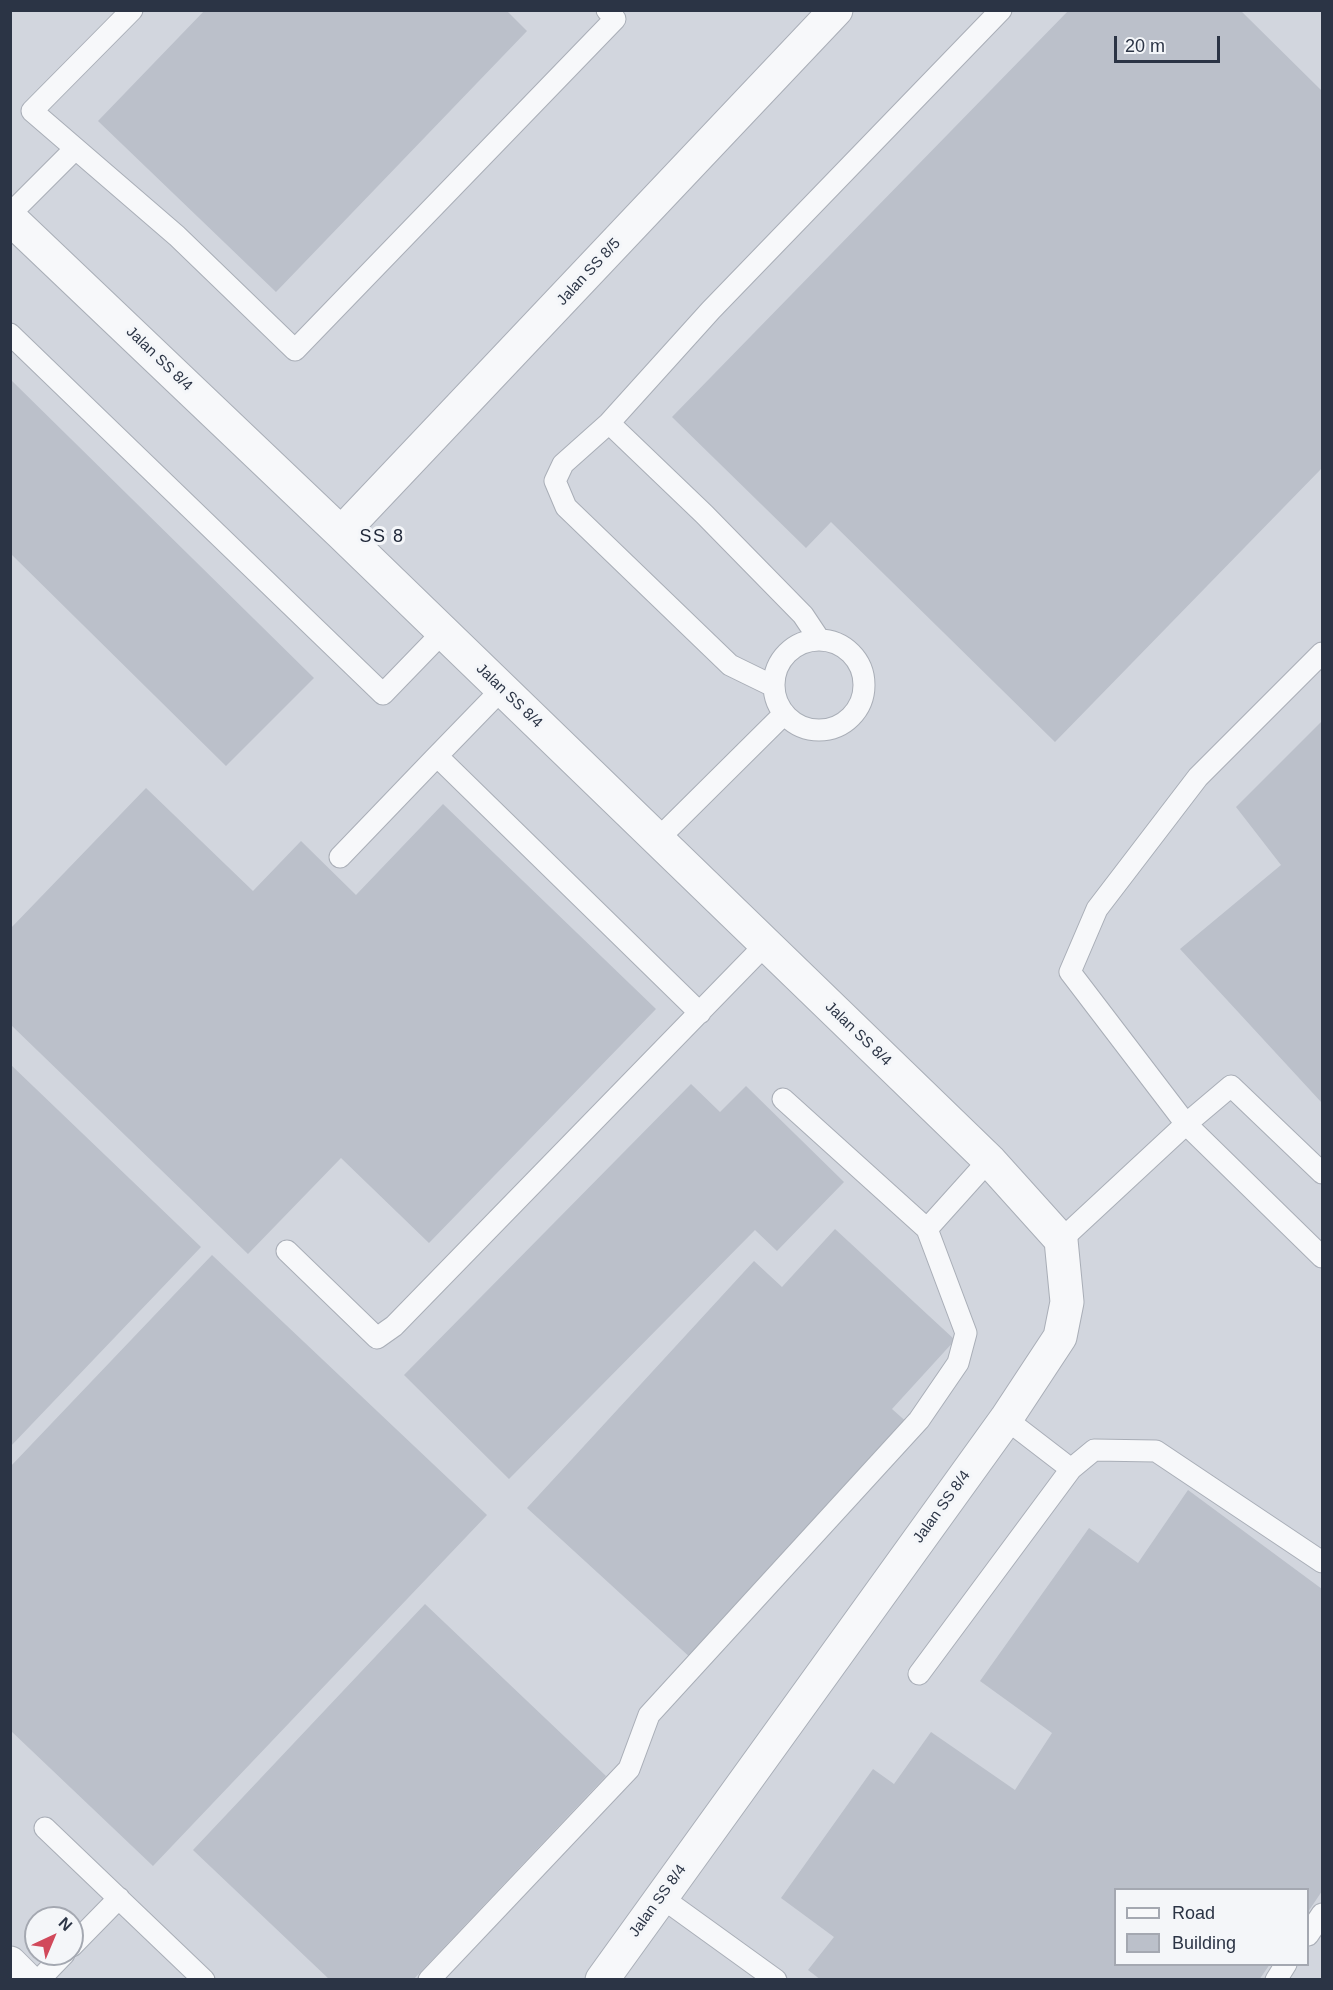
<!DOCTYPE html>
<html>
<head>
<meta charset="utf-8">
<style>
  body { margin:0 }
  #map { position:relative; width:1333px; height:1990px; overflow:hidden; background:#e4e7ec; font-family:Arial,sans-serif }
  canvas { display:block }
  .frame { position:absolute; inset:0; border:12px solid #2b3445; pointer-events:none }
  .legend { position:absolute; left:1114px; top:1888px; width:195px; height:78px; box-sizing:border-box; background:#f4f6f9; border:2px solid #a4a8b1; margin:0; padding:8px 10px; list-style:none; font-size:18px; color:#2b3445 }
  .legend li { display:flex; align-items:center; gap:12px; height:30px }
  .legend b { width:30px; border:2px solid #a4a8b1 }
  .north { position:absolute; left:24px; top:1906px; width:60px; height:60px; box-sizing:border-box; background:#f4f6f9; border:2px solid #a4a8b1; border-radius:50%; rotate:44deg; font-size:16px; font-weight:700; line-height:24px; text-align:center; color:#2b3445 }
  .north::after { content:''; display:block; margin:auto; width:21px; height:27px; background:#d1495b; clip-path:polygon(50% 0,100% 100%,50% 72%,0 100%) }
  .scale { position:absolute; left:1114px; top:36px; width:106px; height:27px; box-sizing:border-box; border:3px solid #2b3445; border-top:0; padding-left:8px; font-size:18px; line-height:21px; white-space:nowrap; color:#2b3445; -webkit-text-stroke:4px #f4f6f9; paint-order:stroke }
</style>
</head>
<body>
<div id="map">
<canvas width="1333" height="1990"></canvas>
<div class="frame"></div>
<ul class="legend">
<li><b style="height:8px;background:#f7f8fa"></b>Road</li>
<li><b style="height:16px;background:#bbc0ca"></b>Building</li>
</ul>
<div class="north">N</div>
<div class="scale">20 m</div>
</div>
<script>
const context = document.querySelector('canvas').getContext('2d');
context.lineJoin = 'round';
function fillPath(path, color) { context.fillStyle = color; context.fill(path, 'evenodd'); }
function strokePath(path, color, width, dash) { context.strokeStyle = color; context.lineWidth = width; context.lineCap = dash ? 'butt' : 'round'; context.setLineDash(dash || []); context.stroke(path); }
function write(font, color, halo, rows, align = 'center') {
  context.font = font + ' Arial,sans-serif'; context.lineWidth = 6; context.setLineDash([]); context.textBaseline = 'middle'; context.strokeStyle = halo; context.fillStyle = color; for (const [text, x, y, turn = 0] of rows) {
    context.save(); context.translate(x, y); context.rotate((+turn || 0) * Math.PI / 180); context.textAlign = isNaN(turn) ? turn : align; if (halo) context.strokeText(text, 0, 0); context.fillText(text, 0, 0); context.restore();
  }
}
fillPath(new Path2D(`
  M11,11H1322V1979L11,1980ZM1116,1890H1308V1964H1116ZM36,1918H72V1954H36Z`), '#d2d6de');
fillPath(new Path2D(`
  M205,10H506L527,31L276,292L98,121Z
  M1069,10H1240L1322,91V468L1055,742L831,522L806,548L672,417Z
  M10,379L314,678L226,766L10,553Z
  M1322,721V1103L1180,949L1281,865L1236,807Z
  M146,788L253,891L301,841L356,895L443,804L656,1009L429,1243L341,1158L248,1254L10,1024V929Z
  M10,1064L201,1247L10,1447Z
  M691,1084L720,1112L746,1086L844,1182L777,1251L755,1230L509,1479L404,1375Z
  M835,1229L955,1340L892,1409L910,1425L693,1660L527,1508L754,1261L782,1287Z
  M212,1255L487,1515L153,1866L10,1730V1467Z
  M1188,1490L1322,1589V1891L1308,1912V1890H1116V1964H1270L1259,1980H821L808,1970L834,1937L781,1898L873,1769L894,1784L931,1732L1015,1790L1052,1733L980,1681L1089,1528L1138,1563Z
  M425,1604L606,1776L413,1980H330L193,1850Z`), '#bbc0ca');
const service = new Path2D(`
  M132,10L32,111L177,236L295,350L615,19L607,10
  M10,214L74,150
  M10,334L383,694L443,632
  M609,423L704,514L803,615L819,639
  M774 685a45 45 0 1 1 90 0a45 45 0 1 1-90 0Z
  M1322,653L1198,777L1097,909L1070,972L1186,1124L1322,1257
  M773,686L730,665L566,507L555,481L563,464L609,423L711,310L1001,10
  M437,756L502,689
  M658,839L784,714
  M340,857L437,756L700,1013
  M783,1099L927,1229L989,1160
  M1061,1240L1186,1124L1231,1086L1322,1173
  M287,1251L377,1338L394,1326L766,944
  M1071,1469L1094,1450L1156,1451L1322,1562
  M919,1674L1071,1469L1006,1419
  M45,1828L204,1980
  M661,1897L776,1980
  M1308,1935L1322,1914
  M72,1946L119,1898
  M39,1980L64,1954
  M429,1980L629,1769L649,1715L919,1420L958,1363L966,1333L927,1229
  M1276,1980L1286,1964`);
const minor = new Path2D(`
  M10,218L341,533L989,1160L1061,1240L1067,1302L1060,1337L1006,1419L602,1980
  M341,533L836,10
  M10,1963L27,1980`);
strokePath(service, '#a9aeb7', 23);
strokePath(minor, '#a9aeb7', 35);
strokePath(service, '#f7f8fa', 21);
strokePath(minor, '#f7f8fa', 33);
write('15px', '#2b3445', '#f4f6f9', [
  ["Jalan SS 8/5",589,272,-47],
  ["Jalan SS 8/4",159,359,44],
  ["Jalan SS 8/4",509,696,44],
  ["Jalan SS 8/4",858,1034,44],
  ["Jalan SS 8/4",942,1507,-54],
  ["Jalan SS 8/4",658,1901,-54]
]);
context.letterSpacing = '1.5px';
write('18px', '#1d2536', '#f4f6f9', [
  ["SS 8",382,537]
]);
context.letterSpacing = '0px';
</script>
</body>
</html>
